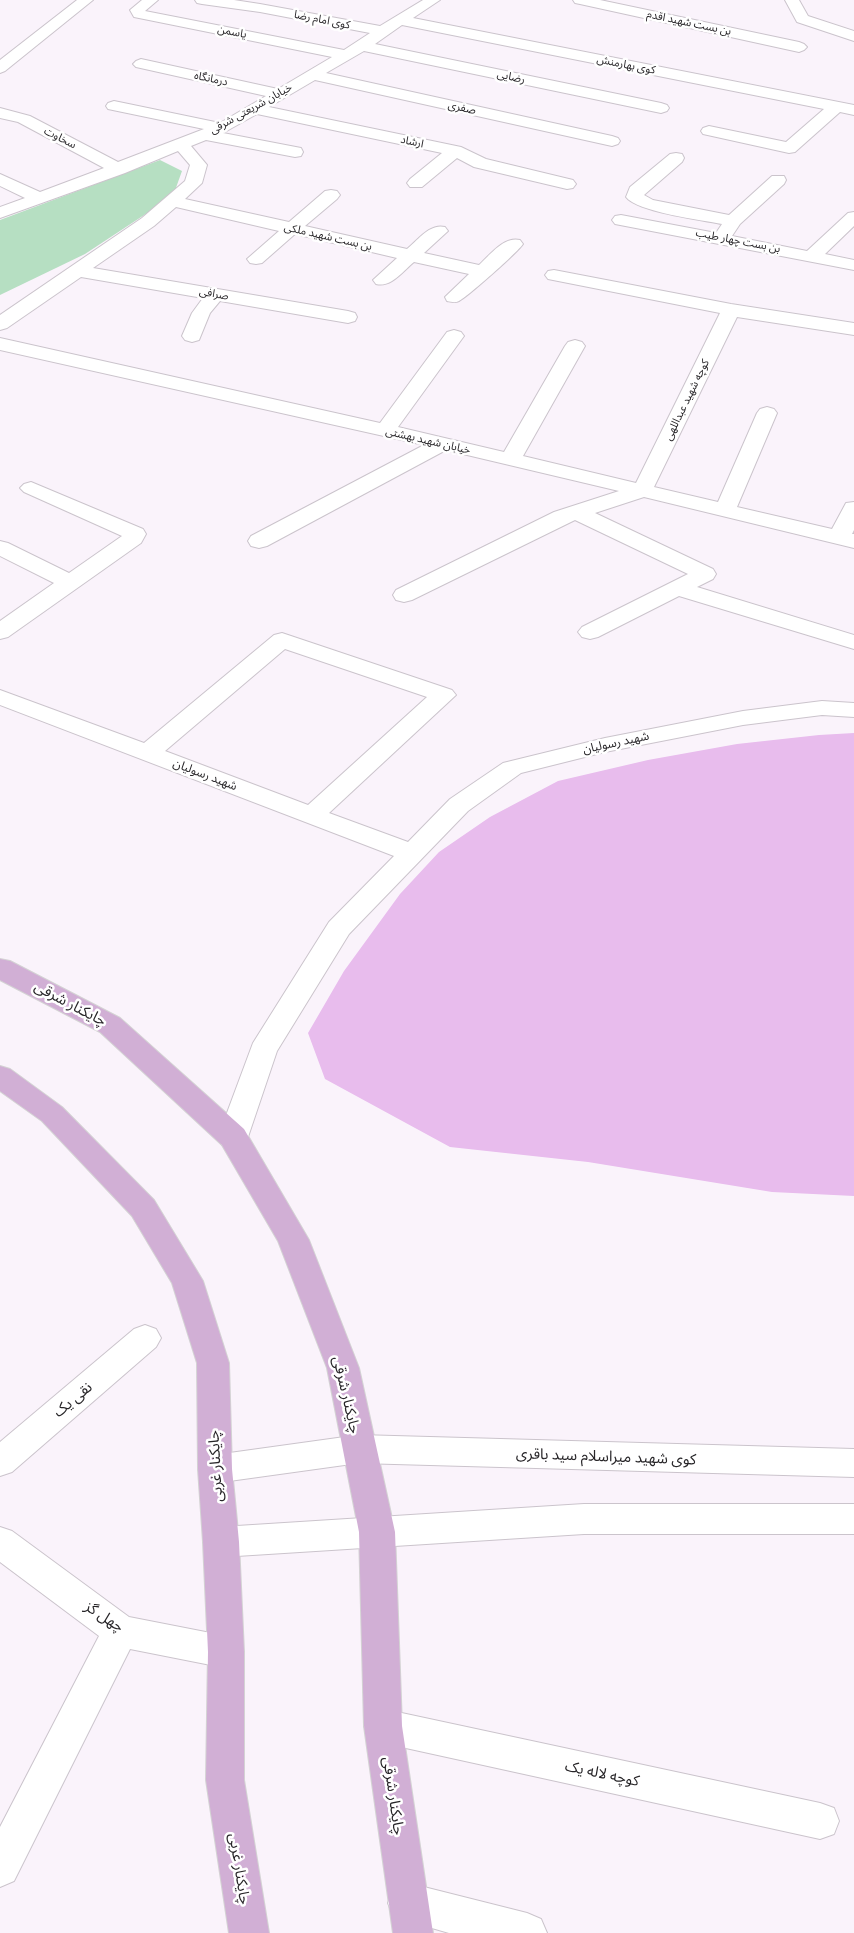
<!DOCTYPE html>
<html>
<head>
<meta charset="utf-8">
<style>
  body { margin:0 }
  canvas { display:block; background:#faf3fb }
</style>
</head>
<body>
<canvas width="854" height="1933"></canvas>
<script>
const context = document.querySelector('canvas').getContext('2d');
context.lineJoin = 'round';
function fillPath(path, color) { context.fillStyle = color; context.fill(path, 'evenodd'); }
function strokePath(path, color, width, dash) { context.strokeStyle = color; context.lineWidth = width; context.lineCap = dash ? 'butt' : 'round'; context.setLineDash(dash || []); context.stroke(path); }
function write(font, color, halo, rows, align = 'center') {
  context.font = font + ' Merriweather,"Noto Sans Arabic",serif'; context.lineWidth = 5; context.setLineDash([]); context.textBaseline = 'middle'; context.strokeStyle = halo; context.fillStyle = color; for (const [text, x, y, turn = 0] of rows) {
    context.save(); context.translate(x, y); context.rotate((+turn || 0) * Math.PI / 180); context.textAlign = isNaN(turn) ? turn : align; if (halo) context.strokeText(text, 0, 0); context.fillText(text, 0, 0); context.restore();
  }
}
fillPath(new Path2D(`
  M160,160L182,171L173,196L85,254L0,295V220Z`), '#b6dfc2');
fillPath(new Path2D(`
  M854,733V1196L772,1192L588,1162L450,1147L325,1079L308,1033L344,971L400,894L439,852L490,817L558,781L648,760L737,744L819,735Z`), '#e8bced');
const minor = new Path2D(`
  M77,0H93L5,71L0,73V60Z
  M142,0H158L145,11L344,50L370,33L260,12L202,4L197,3L195,0H234L260,4L380,26L423,0H440L413,18L854,105V115L840,112L795,152L789,153L703,134L701,131L703,128L709,126L786,142L824,109L402,25L375,44L661,103L667,105L669,108L667,111L661,113L364,51L326,73L612,136L618,138L620,141L618,144L612,146L315,80L269,107L461,147L486,159L573,180L576,184L573,188L567,189L474,167L457,158L422,187H410L407,183L410,179L442,153L257,114L223,133L301,148L303,152L301,156L295,157L206,140L191,146L207,165L202,183L185,199L289,222L325,191L331,190L337,191L340,195L337,199L305,226L407,249C418,240 430,223 445,227L448,231L424,253L479,265C490,255 504,236 520,240L523,244C518,252 466,298 459,301C455,303 452,302 447,301L445,297L469,274L414,262C403,271 391,288 376,284L373,280L397,258L295,234L262,263L256,264L250,263L247,259L279,231L176,207L154,226L93,268L348,311L355,313L357,317L355,321L348,323L220,301L210,313L199,340L192,342L185,340L182,336L192,313L203,298L81,277L7,328L0,330V315L142,218L185,181L190,165L178,151L125,173L0,218V207L25,198L0,186V174L40,192L104,168L18,122L0,118V108L30,116L118,162L204,129L108,109L106,106L108,103L114,101L220,123L266,96L136,67L133,64L136,61L141,59L278,89L332,57L134,17L130,10Z
  M573,0H600L799,42L804,44L807,47L804,50L799,52L580,4L575,3Z
  M785,0H799L808,16L854,31V41L797,22Z
  M676,153L682,154L684,158L682,162L644,195L653,200L729,215L772,176H784L786,180L784,184L740,224L732,236L807,251L848,213L854,212V226L825,254L854,260V270L615,224L612,220L615,216L621,215L716,233L722,224C702,220 637,212 626,197L630,187L670,154Z
  M554,270L731,304L854,323V335L737,317L654,487L718,502L757,413L760,409L767,407L774,409L777,413L737,507L832,529L846,503L854,502V530L852,534H854V548L644,497L595,513L713,569L716,574L713,579L697,587L854,635V649L679,596L598,637L590,639L582,637L578,632L582,627L688,574L575,520L412,600L404,602L396,600L393,595L396,590L554,512L619,491L446,450L267,546L259,548L251,546L248,541L251,536L424,445L0,350V338L380,423L447,332L454,330L461,332L464,336L398,427L504,452L565,346L568,342L575,340L582,342L585,346L523,456L636,483L720,313L548,279L545,275L548,271Z
  M31,482L143,529L146,534L141,543L8,637L0,639V621L54,583L0,556V541L8,543L69,573L122,536L24,492L20,488L24,484Z
  M282,633L452,690L456,695L329,813L408,842L450,799L503,763L605,738L743,711L822,701L854,703V717L822,715L743,725L605,752L521,773L468,811L349,934L277,1051L248,1137L244,1145L233,1148L222,1145L218,1137L253,1043L329,922L394,856L0,705V690L144,743L274,635ZM285,649L427,697L308,805L165,751Z
  M145,1325L156,1329L161,1338L156,1347L12,1472L0,1476V1442L134,1329Z
  M359,1435L854,1449V1477L359,1463L215,1483L203,1479L198,1469L203,1459L215,1455Z
  M584,1504H854V1534H584L221,1557L209,1553L203,1542L209,1531L221,1527Z
  M0,1527L12,1531L129,1617L226,1636L239,1640L244,1652L239,1664L226,1668L130,1649L14,1881L0,1887V1827L99,1636L0,1562Z
  M383,1709L820,1803L834,1808L839,1821L834,1834L820,1839L383,1743L370,1738L364,1726L370,1714Z
  M408,1883L527,1913L541,1919L547,1933H449L394,1917L388,1903L394,1889Z`);
const major = new Path2D(`
  M0,959L10,961L120,1018L244,1129L309,1240L359,1368L395,1532L402,1726L433,1933H393L364,1726L359,1532L327,1368L278,1241L222,1145L100,1032L0,980Z
  M0,1066L10,1069L62,1107L154,1200L203,1281L229,1363L232,1469L239,1542L244,1652V1780L269,1933H229L206,1780L208,1652L203,1542L198,1469L197,1363L172,1283L132,1216L42,1121L0,1091Z`);
strokePath(minor, '#cbc4cc', 2);
strokePath(major, '#d4d3d4', 2);
fillPath(minor, '#fff');
fillPath(major, '#d1afd5');
write('11px', '#272528', '#fff', [
  ["کوی امام رضا",322,20,11],
  ["بن بست شهید اقدم",689,23,12],
  ["یاسمن",232,32,11],
  ["کوی بهارمنش",626,65,11],
  ["رضایی",511,77,12],
  ["درمانگاه",211,79,12],
  ["صفری",462,108,12],
  ["خیابان شریعتی شرقی",251,109,-29],
  ["سخاوت",60,138,27],
  ["ارشاد",412,142,12],
  ["بن بست شهید ملکی",328,237,13],
  ["بن بست چهار طیب",738,241,11],
  ["صرافی",214,294,10],
  ["کوچه شهید عبداللهی",687,400,-64],
  ["خیابان شهید بهشتی",428,441,13]
]);
write('12px', '#272528', '#fff', [
  ["شهید رسولیان",616,743,-12],
  ["شهید رسولیان",205,775,21]
]);
write('15px', '#272528', '#fff', [
  ["چایکنار شرقی",70,1004,28],
  ["چایکنار شرقی",346,1395,77],
  ["نقی یک",73,1400,-40],
  ["کوی شهید میراسلام سید باقری",606,1457,2],
  ["چایکنار غربی",216,1466,-93],
  ["چهل گز",104,1617,33],
  ["کوچه لاله یک",602,1774,12],
  ["چایکنار شرقی",393,1796,82],
  ["چایکنار غربی",239,1869,81]
]);
</script>
</body>
</html>
